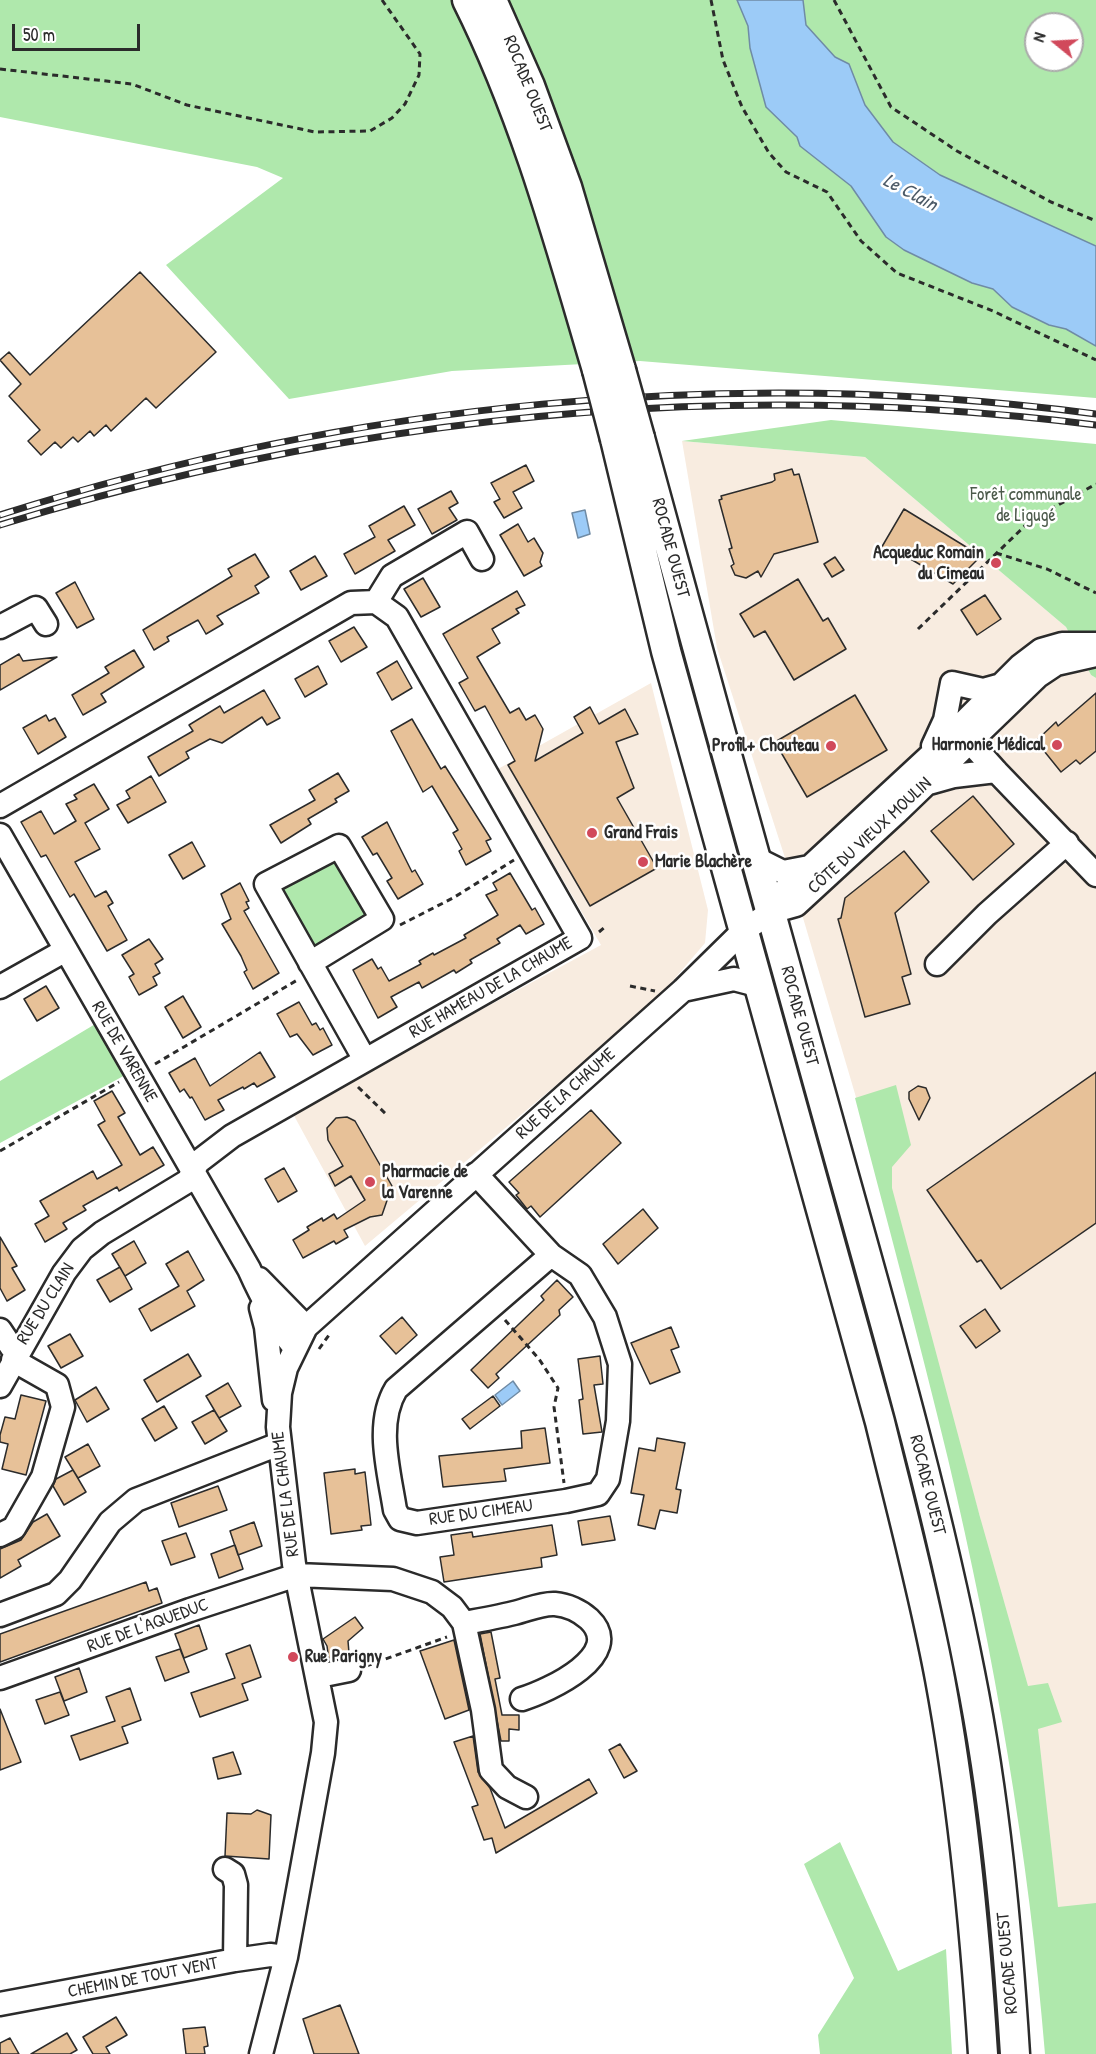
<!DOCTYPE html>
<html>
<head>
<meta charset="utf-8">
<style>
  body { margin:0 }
  #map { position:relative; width:1096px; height:2054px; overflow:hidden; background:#fff; font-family:"Patrick Hand",sans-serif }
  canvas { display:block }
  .north { position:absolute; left:1024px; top:12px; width:60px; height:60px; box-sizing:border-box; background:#fff; border:2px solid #aaa; border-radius:50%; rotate:288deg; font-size:16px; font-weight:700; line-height:24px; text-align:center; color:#2b2b2b }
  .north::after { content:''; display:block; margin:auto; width:21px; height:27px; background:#d1495b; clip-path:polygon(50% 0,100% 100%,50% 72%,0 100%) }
  .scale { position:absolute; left:12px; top:24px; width:128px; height:27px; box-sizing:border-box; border:3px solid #2b2b2b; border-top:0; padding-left:8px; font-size:18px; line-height:21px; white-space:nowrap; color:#2b2b2b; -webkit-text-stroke:4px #fff; paint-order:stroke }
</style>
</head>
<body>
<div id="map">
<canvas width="1096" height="2054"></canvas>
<div class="north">N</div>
<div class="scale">50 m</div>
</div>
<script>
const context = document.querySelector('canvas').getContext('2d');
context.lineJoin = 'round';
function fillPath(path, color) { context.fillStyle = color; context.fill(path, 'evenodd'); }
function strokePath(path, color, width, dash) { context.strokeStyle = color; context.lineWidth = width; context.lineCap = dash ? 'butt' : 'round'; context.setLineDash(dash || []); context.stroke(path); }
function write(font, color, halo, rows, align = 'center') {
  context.font = font + ' "Patrick Hand",sans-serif'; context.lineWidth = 5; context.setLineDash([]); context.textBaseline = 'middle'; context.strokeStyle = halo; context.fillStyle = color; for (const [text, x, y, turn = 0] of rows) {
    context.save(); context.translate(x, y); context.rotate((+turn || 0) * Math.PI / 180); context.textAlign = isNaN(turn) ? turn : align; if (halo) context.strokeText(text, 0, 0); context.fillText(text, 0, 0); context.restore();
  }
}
fillPath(new Path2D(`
  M682,441L865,457L1066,627L1091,675L1096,678V2054H1058L980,1517L788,867L717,648Z
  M651,683L708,910L705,943L654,1003L365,1246L292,1112L601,945L498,769Z`), '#f8ece0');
fillPath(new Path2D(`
  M0,0H1096V398L640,361L452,371L289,399L166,265L283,178L257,167L0,117ZM1036,24H1072V60H1036Z
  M831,420L1096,444V678L1091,675L1066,627L865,457L682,441Z
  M337,853L374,917L312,953L275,889Z
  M97,1023L129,1073L0,1143V1081Z
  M896,1085L911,1145L892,1167V1188L980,1517L1028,1686L1048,1683L1062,1722L1038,1729L1058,1907L1096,1903V2054H1045C1029,1854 994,1654 948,1459C919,1338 886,1218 855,1098Z
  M840,1842L898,1971L946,1949L952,2054H820L818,2035L854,1978L804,1864Z`), '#afe8ac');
const water = new Path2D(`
  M737,0H803L806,25L835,57L849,64L865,105L893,142L940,175L1096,246V346L1066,329L1049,325L1012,307L993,289L972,283L904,250L886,237L851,186L800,146L797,137L766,107L750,48L748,26Z
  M585,510L590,534L578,538L572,513Z
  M513,1381L520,1391L502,1405L495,1395Z`);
fillPath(water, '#9ccbf7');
strokePath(water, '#6f8ba5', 1.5);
const building = new Path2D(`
  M140,272L216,352L156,408L146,398L111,431L106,425L94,436L90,431L78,442L73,437L61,448L55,442L41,455L28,441L40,430L9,396L21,384L0,360L9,352L30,375Z
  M526,465L534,481L513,492L522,508L504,518L494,502L500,499L491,483Z
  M792,469L794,475L799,474L818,542L774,554L761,577L758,571L746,578L735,575L731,566L734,564L729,549L732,548L719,500L722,499L721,496L772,482L775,480L774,474Z
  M451,491L458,503L449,508L457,520L432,534L418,509Z
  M404,506L415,525L388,540L395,551L355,574L344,554L375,537L369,526Z
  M904,509L976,553L978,559L953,584L897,551L885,558L880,550Z
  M518,524L528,542L534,538L543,553L540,562L542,566L524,576L500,535Z
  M255,554L269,577L255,586L259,593L217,616L223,624L206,634L198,620L167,637L169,641L154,650L143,630L232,576L228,569Z
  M315,556L327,576L301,590L290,571Z
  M835,557L844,570L832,577L824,564Z
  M423,578L440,607L421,617L404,589Z
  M798,579L823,621L828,618L846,649L794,680L765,631L754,637L740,614Z
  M75,582L94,619L77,628L56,593Z
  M517,591L525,605L516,609L519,613L492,629L500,643L477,657L510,713L519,708L526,720L535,715L543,729L535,761L583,733L574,717L590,707L599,724L625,709L638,734L616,742L634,788L617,798L657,868L590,906L508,765L515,761L485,706L475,711L459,683L468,678L443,634Z
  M985,595L1001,619L977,635L961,610Z
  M354,627L367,647L341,662L329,641Z
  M134,650L144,667L101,694L106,702L83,715L72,695L109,673L105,667Z
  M19,654L23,661L57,657L0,690V665Z
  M397,661L412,688L392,700L377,673Z
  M318,666L327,684L305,697L295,679Z
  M264,690L280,718L267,725L262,717L222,743L210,739L186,752L189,758L159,776L148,757L193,731L189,725L220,706L224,713Z
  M1096,693V751L1080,764L1076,760L1061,772L1036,741L1056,722L1058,726Z
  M855,695L887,750L807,797L775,742Z
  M46,715L49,721L55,718L66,737L38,754L23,728Z
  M412,719L441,769L445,766L491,839L486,841L491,851L466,865L459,851L462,849L453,833L458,830L432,786L423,792L391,731Z
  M338,773L349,791L335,799L337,802L308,819L311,824L281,843L270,825L315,800L309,790Z
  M151,776L166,802L128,823L117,805L130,798L126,791Z
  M94,784L109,809L85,823L100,849L75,862L95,897L106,891L113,903L108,906L127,940L107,951L74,894L70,897L46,855L41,857L21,822L41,811L54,834L76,821L66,804L77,799L74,795Z
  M973,796L1014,844L973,880L931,831Z
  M387,822L412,872L415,870L423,884L398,899L387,881L392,878L377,853L373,855L362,837Z
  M192,842L205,866L183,879L169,855Z
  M904,851L929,882L895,913L911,974L902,977L910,1004L865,1017L838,919L841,918L845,898Z
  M510,873L532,910L535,908L544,924L526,934L520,925L497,939L500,943L470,960L472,963L456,973L454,970L422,988L419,982L391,997L397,1007L378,1018L353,970L372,959L378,969L381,967L389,981L421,964L419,961L433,953L434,955L466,938L464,935L498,915L486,895L497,890L493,883Z
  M240,883L249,901L246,902L249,908L244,911L279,973L253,989L244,972L247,970L241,956L222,924L231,919L221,894Z
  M149,939L163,959L155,964L160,973L153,977L157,985L139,995L129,977L134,974L122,955Z
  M46,986L59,1008L37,1021L24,999Z
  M183,996L201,1027L183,1038L165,1007Z
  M299,1002L312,1025L316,1023L320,1030L323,1028L332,1045L313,1055L297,1034L290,1037L277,1014Z
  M260,1052L275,1077L257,1087L254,1083L244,1089L243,1087L218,1100L224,1110L205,1120L192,1097L190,1098L184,1089L180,1092L169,1073L195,1058L210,1086Z
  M1096,1072V1223L1001,1289L981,1260L977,1262L927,1190Z
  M918,1086L926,1088L930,1098L919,1120L909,1099V1092Z
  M112,1091L125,1113L118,1117L140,1155L153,1147L164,1165L119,1191L117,1187L83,1206L86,1210L63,1223L67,1229L45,1242L35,1224L49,1216L40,1201L93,1171L97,1179L122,1165L98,1125L105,1121L94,1101Z
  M591,1110L621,1143L540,1217L531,1206L527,1209L516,1195L519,1193L509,1182Z
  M347,1117L355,1121L392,1186L382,1215L370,1217L344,1230L348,1237L336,1244L334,1241L303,1258L293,1240L309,1230L307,1227L322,1218L323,1221L334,1214L337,1219L365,1200L351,1176L335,1186L329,1174L343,1166L328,1140L327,1128L336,1118Z
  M284,1168L297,1191L278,1202L265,1179Z
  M643,1209L658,1228L618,1264L603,1244Z
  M0,1237L17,1266L12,1268L25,1290L7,1301L0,1288Z
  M134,1241L146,1263L125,1276L112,1254Z
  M188,1251L204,1280L187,1291L195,1306L151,1331L139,1309L179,1286L166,1264Z
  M120,1267L132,1289L110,1302L97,1280Z
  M557,1280L573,1297L559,1310L560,1315L496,1374L499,1378L488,1388L471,1370L544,1300L541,1296Z
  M985,1309L1000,1331L976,1348L960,1326Z
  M402,1317L417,1335L396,1354L380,1336Z
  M671,1327L679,1347L671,1350L680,1372L650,1384L631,1343Z
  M70,1334L83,1356L61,1368L48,1346Z
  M188,1354L201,1376L157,1402L144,1380Z
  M600,1356L603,1384L594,1385L602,1432L583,1434L579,1400L583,1399L578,1359Z
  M228,1383L241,1406L219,1418L206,1396Z
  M96,1387L109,1409L87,1422L75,1400Z
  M21,1395L46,1401L26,1475L2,1469L8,1444L0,1442V1435L5,1417L15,1419Z
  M493,1396L500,1406L470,1429L462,1419Z
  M164,1406L177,1428L155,1441L142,1419Z
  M214,1410L227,1431L205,1444L192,1422Z
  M545,1428L550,1463L504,1469L506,1481L443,1487L439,1456L522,1448L521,1431Z
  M657,1438L685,1443L676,1489L681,1490L677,1513L660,1510L655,1529L638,1525L644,1495L631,1493L639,1448L655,1451Z
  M88,1444L100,1466L78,1478L65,1457Z
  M355,1469V1474L365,1472L371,1525L361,1526L362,1530L331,1534L324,1473Z
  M73,1470L86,1492L64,1505L53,1486L56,1479Z
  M218,1486L227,1510L179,1527L171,1503Z
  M47,1514L60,1536L18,1560L21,1566L0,1578V1549L21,1540L33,1522Z
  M610,1516L615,1540L582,1545L578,1521Z
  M254,1522L262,1546L238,1555L230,1531Z
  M552,1525L557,1555L541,1558L542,1567L444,1582L440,1557L454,1555L451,1535L472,1532L473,1537Z
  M186,1533L195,1557L171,1565L162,1541Z
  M235,1545L243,1569L219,1578L211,1554Z
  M146,1582L149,1591L157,1588L162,1603L0,1662V1634Z
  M355,1617L363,1628L348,1641L349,1653H344L345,1657L329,1660L327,1646L323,1639Z
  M199,1625L207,1649L184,1658L175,1634Z
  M491,1632L500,1678L495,1679L502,1715H519V1730L509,1729V1741H501L480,1634Z
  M454,1640L469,1710L445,1719L420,1651Z
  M250,1645L261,1677L242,1684L248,1700L200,1717L191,1693L235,1678L226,1654Z
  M180,1649L189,1672L165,1681L156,1657Z
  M79,1668L87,1692L64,1701L55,1677Z
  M130,1688L141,1720L122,1727L128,1743L80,1760L71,1736L115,1721L106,1697Z
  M60,1692L69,1715L45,1724L36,1700Z
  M0,1709L21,1762L0,1770Z
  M473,1736L478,1772L490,1788L505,1828L589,1779L597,1793L496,1853L492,1838L484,1840L472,1807L478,1805L454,1742Z
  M620,1744L637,1771L624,1778L609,1750Z
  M233,1752L241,1774L218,1779L213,1758Z
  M257,1810L271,1815L269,1859L225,1856L227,1813L251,1814Z
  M340,2005L359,2054H314L303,2019Z
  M116,2017L127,2035L106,2047L110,2054H93L83,2037Z
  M205,2027L208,2046L204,2047L205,2054H186L183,2029Z
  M67,2033L77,2050L70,2054H31Z
  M10,2038L19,2054H0V2043Z`);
fillPath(building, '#e7c198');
strokePath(building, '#2b2b2b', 1.5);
const minor = new Path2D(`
  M376,602L392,576L467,532L482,559
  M0,627L36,608L46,624
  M967,729L970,742L996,771L1096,875
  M933,746L945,720L952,683L983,690L1001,685
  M929,783L954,776L996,771
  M0,806L351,603L376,602L397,617L580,938L232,1136L198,1162L188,1181L102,1233L82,1249L64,1273L0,1386
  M0,835L249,1269C262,1298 275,1323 294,1347
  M755,858L783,872L809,867
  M771,912L785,890L934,752L1020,666L1041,650L1062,644H1095
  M310,963L382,919L339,846L266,884L365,1060
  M937,964L987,914L1067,843
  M0,987L66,950
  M683,990L734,979L757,985
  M476,1174L551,1255L580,1275L605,1317L620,1364L618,1421L608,1479L598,1494L566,1501L417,1523L400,1519L395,1510C389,1471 375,1424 396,1389L551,1255
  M259,1279L306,1327
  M261,1308L266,1327L274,1400
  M0,1330L12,1348L18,1350
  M0,1535L14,1528L43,1477L63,1407L57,1385L13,1360
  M0,1615L56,1594L70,1580L110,1522L136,1500L279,1444
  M464,1623C481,1620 498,1617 514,1613C527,1610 542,1603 555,1604C567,1605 580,1611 589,1619C627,1655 548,1691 522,1699
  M319,1676L349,1670
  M0,1678L190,1610L297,1575L393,1579L432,1592L452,1607L464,1623L483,1710L491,1770L507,1787L526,1797
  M225,1869L233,1874L236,1885L235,1960
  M0,2004L235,1960L270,1955L286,1957
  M261,2054L286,1957L323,1753L326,1722L294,1564L278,1427L280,1393L286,1368L306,1327L683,990L742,932L771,912L796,905L896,813L1038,676L1056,664L1096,655`);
const major = new Path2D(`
  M467,0C526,118 560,245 597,370
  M492,0L530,86L567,187L621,370
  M640,438C702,664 763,889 827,1115C878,1299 933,1484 970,1673C995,1798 1007,1926 1015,2054
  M615,439L666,651L880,1422C901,1508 924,1593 940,1679C963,1803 975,1928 983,2054`);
strokePath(minor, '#2b2b2b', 27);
strokePath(major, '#2b2b2b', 33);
strokePath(new Path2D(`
  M711,0L723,60L742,107L769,153L786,172L827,192L861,241L897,273L993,311L1096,360
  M834,0L891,107L957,151L1051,202L1096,221
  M0,69L132,84L187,105L315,132L370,131L392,118L405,104L419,75L420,54L382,0
  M996,553L1047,569L1096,593
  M918,629L1031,520L1096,484
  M400,925L453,898L514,860
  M599,932L605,927
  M630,986L655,991
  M155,1064L299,979
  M358,1087L388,1116
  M0,1151L119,1082
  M505,1320L539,1359L558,1388L554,1407L564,1483
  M319,1349L329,1335
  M366,1666L447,1637`), '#2b2b2b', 3, [6, 4.5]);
strokePath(minor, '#fff', 22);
strokePath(major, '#fff', 28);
const rail = new Path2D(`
  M0,515C350,403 731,365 1096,414
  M0,525C358,415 724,378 1096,425`);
strokePath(rail, '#2b2b2b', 7);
strokePath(rail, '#fff', 4.5, [14]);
const majorBridge = new Path2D(`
  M597,370L615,439
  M621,370L640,438`);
strokePath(majorBridge, '#2b2b2b', 33, []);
strokePath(majorBridge, '#fff', 28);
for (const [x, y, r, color] of [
  [996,563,6,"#d1495b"],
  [1057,745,6,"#d1495b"],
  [831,746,6,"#d1495b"],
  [592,833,6,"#d1495b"],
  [643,862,6,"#d1495b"],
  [370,1182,6,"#d1495b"],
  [293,1657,6,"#d1495b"]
]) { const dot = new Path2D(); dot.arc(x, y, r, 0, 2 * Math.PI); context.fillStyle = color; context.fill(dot); strokePath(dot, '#fff', 2); }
write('18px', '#2b2b2b', '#fff', [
  ["ROCADE OUEST",527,84,68],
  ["ROCADE OUEST",670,548,75],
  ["CÔTE DU VIEUX MOULIN",870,836,-43],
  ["RUE HAMEAU DE LA CHAUME",491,988,-30],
  ["ROCADE OUEST",799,1016,75],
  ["RUE DE VARENNE",124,1052,60],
  ["RUE DE LA CHAUME",566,1094,-42],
  ["RUE DU CLAIN",46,1304,-58],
  ["ROCADE OUEST",927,1485,76],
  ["RUE DE LA CHAUME",286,1494,-97],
  ["RUE DU CIMEAU",481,1513,-8],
  ["RUE DE L'AQUEDUC",148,1626,-20],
  ["ROCADE OUEST",1008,1963,-95],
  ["CHEMIN DE TOUT VENT",143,1978,-11]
]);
write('18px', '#4c5a4b', '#fff', [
  ["Forêt communale",1026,495],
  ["de Ligugé",1026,516]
]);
write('bold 18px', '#2b2b2b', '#fff', [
  ["Acqueduc Romain",984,553,"right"],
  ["du Cimeau",984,574,"right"],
  ["Harmonie Médical",1045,745,"right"],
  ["Profil+ Chouteau",819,746,"right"],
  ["Grand Frais",604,833],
  ["Marie Blachère",655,862],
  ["Pharmacie de",382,1172],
  ["la Varenne",382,1193],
  ["Rue Parigny",305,1657]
], 'left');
write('italic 20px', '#4d5b68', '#fff', [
  ["Le Clain",910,193,28]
]);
</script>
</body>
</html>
